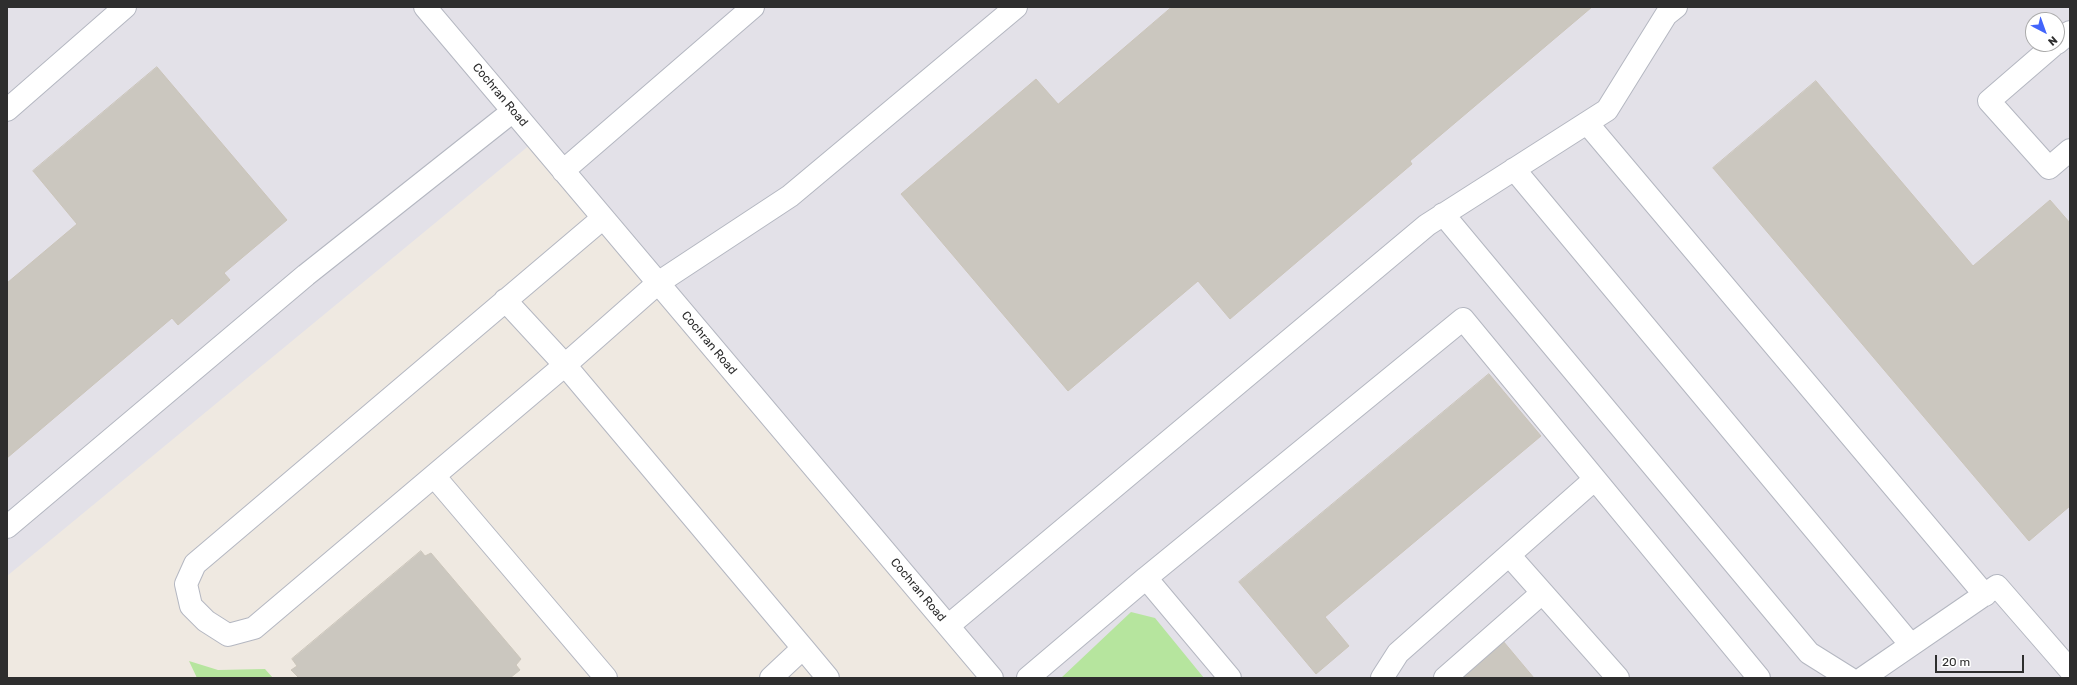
<!DOCTYPE html>
<style>
body{margin:0}
#map{position:relative;width:2077px;height:685px;overflow:hidden;background:#efe9e1;font-family:Rubik,sans-serif}
canvas{display:block}
.frame{position:absolute;inset:0;border:8px solid #2e2e2e;pointer-events:none}
.north{position:absolute;left:2025px;top:12px;width:40px;height:40px;box-sizing:border-box;background:#fff;border:1px solid #ababab;border-radius:50%;rotate:139deg;font-size:11px;font-weight:700;line-height:16px;text-align:center;color:#2e2e2e}
.north::after{content:'';display:block;margin:auto;width:14px;height:18px;background:#4264fb;clip-path:polygon(50% 0,100% 100%,50% 72%,0 100%)}
.scale{position:absolute;left:1935px;top:655px;width:89px;height:18px;box-sizing:border-box;border:2px solid #2e2e2e;border-top:0;padding-left:5px;font-size:12px;line-height:14px;white-space:nowrap;color:#2e2e2e;-webkit-text-stroke:3px #fff;paint-order:stroke}
</style>
<div id="map">
<canvas width="2077" height="685"></canvas>
<div class="frame"></div>
<div class="north">N</div>
<div class="scale">20 m</div>
</div>
<script>
const ctx = document.querySelector('canvas').getContext('2d');
ctx.lineJoin = 'round';
function paint(path, color) { ctx.fillStyle = color; ctx.fill(path, 'evenodd'); }
function strokePath(path, color, width, dash) { ctx.strokeStyle = color; ctx.lineWidth = width; ctx.lineCap = dash ? 'butt' : 'round'; ctx.setLineDash(dash || []); ctx.stroke(path); }
function label(font, color, halo, rows, align = 'center') {
  ctx.font = font + ' Rubik,sans-serif'; ctx.lineWidth = 4; ctx.setLineDash([]); ctx.textBaseline = 'middle'; ctx.strokeStyle = halo; ctx.fillStyle = color; for (const [text, x, y, turn = 0] of rows) {
    ctx.save(); ctx.translate(x, y); ctx.rotate((+turn || 0) * Math.PI / 180); ctx.textAlign = isNaN(turn) ? turn : align; if (halo) ctx.strokeText(text, 0, 0); ctx.fillText(text, 0, 0); ctx.restore();
  }
}
paint(new Path2D(`
 M7 7H2070V678H992L537 139 7 576ZM2033 20H2057V44H2033Z`), '#e3e1e8');
paint(new Path2D(`
 M1131 612 1155 618 1204 678H1061Z
 M189 661 218 670 265 669 273 678H197Z`), '#b6e59e');
const building = new Path2D(`
 M1172 7H1592L1410 161 1412 164 1230 319 1198 281 1068 391 901 194 1036 79 1058 104Z
 M157 67 287 220 224 273 230 280 178 325 172 318 7 458V283L77 224 33 171Z
 M1816 81 1973 266 2050 200 2070 223V506L2029 541 1713 168Z
 M1489 374 1541 436 1325 617 1349 646 1316 674 1239 582Z
 M421 551 425 556 431 553 521 659 516 665 520 670 510 678H299L291 670 297 666 292 659Z
 M1503 641 1534 678H1459Z`);
paint(building, '#cbc7bf');
strokePath(building, '#cbc5ba', 1);
const minor = new Path2D(`
 M425 7 992 678
 M2057 43 2070 32
 M2055 44 1989 101 2049 168 2070 150
 M7 110 125 7
 M1587 123 1985 595
 M1514 169 1911 645
 M563 171 753 7
 M1443 214 1809 653 1849 678
 M603 218 195 564 186 584 191 606 206 621 228 635 254 628 565 365 658 283 790 196 1016 7
 M505 300 565 365 803 648
 M434 476 606 678
 M7 527 306 275 513 111
 M1509 555 1595 479
 M1146 578 1463 319 1759 678
 M948 626 1427 225 1607 110 1666 15 1676 7
 M771 678 803 648 828 678
 M1028 678 1146 578 1230 678
 M1382 678 1398 653 1509 555 1618 678
 M1445 678 1542 593
 M1863 678 1997 586 2070 670`);
strokePath(minor, '#b4b7c1', 24);
strokePath(minor, '#fff', 22);
label('12px', '#2e2e2e', '#fff', [
 ["Cochran Road",500,95,50],
 ["Cochran Road",709,343,50],
 ["Cochran Road",918,590,50]
]);
</script>
